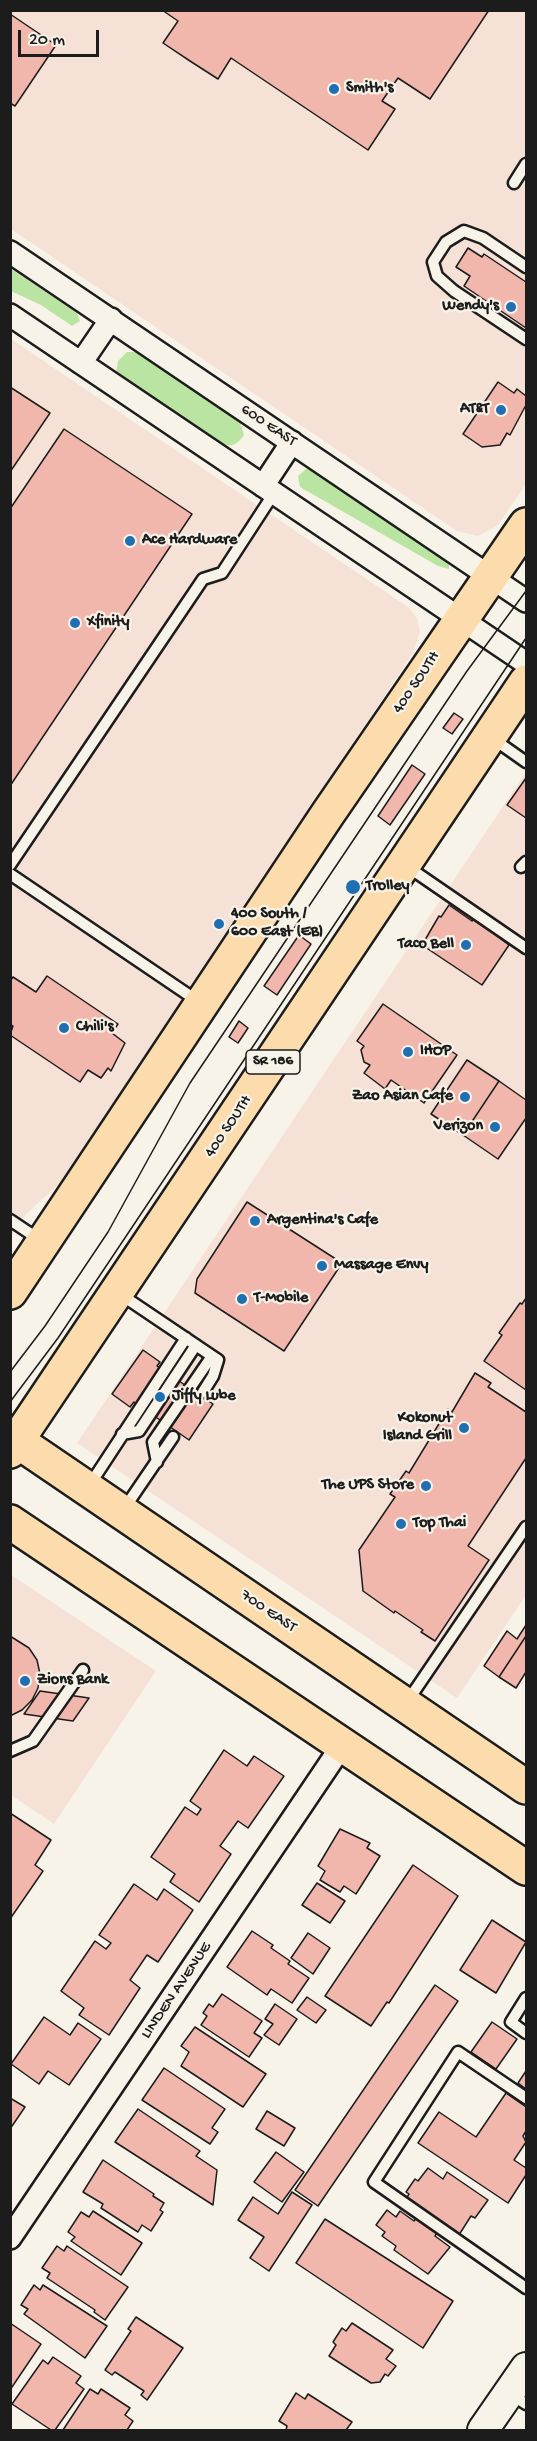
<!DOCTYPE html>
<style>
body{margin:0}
#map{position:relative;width:537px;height:2441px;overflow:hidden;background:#f7f3e8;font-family:"Gochi Hand",sans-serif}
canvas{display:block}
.frame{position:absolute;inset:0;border:12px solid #1c1c1c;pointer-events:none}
.scale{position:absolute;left:18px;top:30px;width:81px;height:27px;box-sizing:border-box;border:3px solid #1c1c1c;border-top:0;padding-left:8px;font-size:18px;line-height:21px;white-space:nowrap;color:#1c1c1c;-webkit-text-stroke:4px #f7f3e8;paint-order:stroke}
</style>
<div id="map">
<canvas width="537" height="2441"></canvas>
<div class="frame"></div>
<div class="scale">20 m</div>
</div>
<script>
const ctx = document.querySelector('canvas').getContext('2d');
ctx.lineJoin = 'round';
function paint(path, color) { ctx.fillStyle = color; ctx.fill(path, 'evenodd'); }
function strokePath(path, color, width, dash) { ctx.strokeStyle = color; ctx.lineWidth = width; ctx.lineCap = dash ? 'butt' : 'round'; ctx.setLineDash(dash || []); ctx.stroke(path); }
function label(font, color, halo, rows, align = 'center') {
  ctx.font = font + ' "Gochi Hand",sans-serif'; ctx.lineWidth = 4.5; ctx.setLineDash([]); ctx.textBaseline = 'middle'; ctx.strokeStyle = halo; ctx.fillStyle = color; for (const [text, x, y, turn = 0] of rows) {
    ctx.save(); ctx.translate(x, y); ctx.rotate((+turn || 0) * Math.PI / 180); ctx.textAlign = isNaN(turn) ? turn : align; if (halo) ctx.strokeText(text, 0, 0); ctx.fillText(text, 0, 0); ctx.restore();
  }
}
paint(new Path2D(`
 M10 11H526V484L498 525 478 536 457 531 11 229Z
 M11 339 408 607 417 618 420 631 413 653 61 1182 25 1215 11 1236Z
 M526 772V1595L457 1698 77 1443Z
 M10 1574 156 1671 54 1824 11 1795Z`), '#f5e1d6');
paint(new Path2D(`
 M11 269 77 313 80 321 72 326 41 305 11 291Z
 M127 352H139L240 422 244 435C237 445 232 447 220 444L123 380 116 373 118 361Z
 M306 469 312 470 449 562V569L438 566 300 487 298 476Z`), '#bae4a1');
const building = new Path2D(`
 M162 10H489L430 99 398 78 382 101 395 109 368 150 231 58 218 79 190 61 163 43 178 21Z
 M10 14 56 45 15 106 10 103Z
 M468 248 482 257 484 254 526 282V328L464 286 470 276 456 267Z
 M498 382 514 393 517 389 526 396V405L510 435 507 433 500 445 482 447 463 434Z
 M10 387 50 413 10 472Z
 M64 429 192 514 10 786V509Z
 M454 713 463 719 452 734 443 728Z
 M412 765 425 774 390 825 378 816Z
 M526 778V818L507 805Z
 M449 905 472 921 474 918 509 945 482 985 422 945 439 916 441 917Z
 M299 935 311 944 277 995 264 986Z
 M47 976 118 1024 112 1033 125 1043 111 1071 108 1068 101 1078 88 1070 80 1082 10 1035 13 1026 10 1024V981L13 977 36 992Z
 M383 1004 457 1055 424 1103 391 1080 385 1089 364 1073 370 1065 364 1062 361 1050 364 1046 357 1041Z
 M239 1021 248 1028 238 1043 229 1037Z
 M467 1060 499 1081 463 1135 431 1114Z
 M499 1081 526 1100V1118L498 1159 463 1135Z
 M247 1202 342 1263 284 1351 195 1293 197 1279Z
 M526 1298V1390L484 1361 502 1335 499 1333 520 1303 522 1304Z
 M143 1350 160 1362 157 1366 213 1404 189 1440 134 1402 130 1407 112 1394Z
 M475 1373 491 1383 488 1387 526 1412V1458L468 1546 489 1560 435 1641 421 1632 423 1630 395 1611 394 1613 363 1591 359 1550 395 1497 390 1494 406 1471 409 1473 448 1409 452 1412Z
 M526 1625V1636L499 1677 484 1666 507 1631 517 1639Z
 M10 1636 29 1648 37 1660 40 1674 38 1688 32 1700 22 1710 10 1716Z
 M526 1636V1672L516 1688 499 1677Z
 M40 1691 89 1698 73 1721 24 1714Z
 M224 1750 247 1766 254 1756 284 1776 248 1828 238 1821 220 1846 231 1854 199 1902 170 1882 175 1874 151 1857 185 1807 197 1815 201 1809 190 1801Z
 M10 1813 51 1840 35 1865 43 1871 10 1919Z
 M340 1829 370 1843 367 1848 380 1856 356 1894 344 1886 340 1892 320 1880 325 1871 318 1866Z
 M413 1865 458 1896 389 2003 387 2002 371 2026 325 1996Z
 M317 1883 345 1901 330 1923 302 1905Z
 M134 1884 157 1900 164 1889 193 1910 158 1962 147 1955 130 1980 140 1988 109 2035 79 2015 84 2008 61 1991 95 1941 106 1949 111 1943 99 1935Z
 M492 1920 526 1942 496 1993 460 1970Z
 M252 1931 273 1945 271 1948 290 1961 288 1964 309 1978 292 2003 271 1989 267 1995 227 1967Z
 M308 1933 330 1948 313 1974 291 1958Z
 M435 1985 458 2001 318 2206 295 2190Z
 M222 1994 262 2021 254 2033 262 2038 249 2057 201 2025 207 2016 203 2013 209 2004 213 2007Z
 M307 1997 326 2010 316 2023 297 2010Z
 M275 2004 297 2019 279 2045 264 2035 273 2024 265 2019Z
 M44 2017 70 2035 78 2023 101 2039 69 2085 48 2071 39 2084 11 2064Z
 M492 2022 517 2039 496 2069 471 2052Z
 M195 2027 266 2074 243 2107 181 2066 189 2052 181 2046Z
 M164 2068 225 2109 212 2128 218 2132 210 2144 142 2100Z
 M526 2071V2089L518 2083Z
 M506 2093 526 2107V2131L523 2136 526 2142 514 2160 526 2168V2175L508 2203 418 2143 439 2112 476 2137Z
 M10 2098 25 2107 10 2129Z
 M138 2109 200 2151 196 2156 217 2170 213 2205 115 2142Z
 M267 2111 295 2128 284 2146 256 2129Z
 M276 2152 304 2172 282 2202 254 2182Z
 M103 2160 154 2194 153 2196 164 2203 160 2210 163 2212 151 2231 142 2225 138 2232 101 2208 103 2204 83 2192Z
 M428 2168 443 2179 447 2172 488 2200 475 2218 471 2216 457 2238 404 2202 409 2194 406 2192 415 2179 418 2181Z
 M292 2192 312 2205 269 2271 250 2258 264 2237 238 2220 253 2197 278 2214Z
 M387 2210 396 2217 400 2211 414 2221 417 2217 438 2231 435 2236 450 2247 428 2274 394 2250 396 2246 382 2236 385 2232 376 2225Z
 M93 2211 142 2243 121 2275 71 2241 75 2237 68 2232 81 2212 89 2217Z
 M325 2219 453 2301 423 2348 296 2263Z
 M57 2246 64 2251 67 2246 128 2287 105 2320 94 2312 95 2310 47 2278 50 2273 42 2268Z
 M34 2285 40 2290 43 2285 107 2326 85 2358 24 2314 28 2309 21 2305Z
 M136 2317 183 2348 147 2400 141 2395 144 2391 115 2372 112 2375 105 2370 131 2331 128 2329Z
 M10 2323 41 2344 10 2390Z
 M352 2323 393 2350 386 2359 396 2366 388 2376 385 2374 380 2382 371 2383 329 2356 336 2345 333 2342 342 2328 346 2331Z
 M53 2357 81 2376 76 2383 84 2389 55 2430H51L12 2404 43 2360 48 2364Z
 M90 2389 98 2394 101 2389 130 2408 125 2415 133 2421 127 2430H63Z
 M296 2393 305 2399 308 2394 352 2422 346 2430H286L287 2426 279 2421Z`);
paint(building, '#f1b6ac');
strokePath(building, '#1c1c1c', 1.5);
const lane = new Path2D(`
 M514 183 526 164
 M526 267 483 238 464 231 446 242 433 262 437 276 454 291 526 339
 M492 738 526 762
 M10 865 203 579 222 573 274 493
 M408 867 526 948
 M521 867 526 862
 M10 874 199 1002
 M10 1220 40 1240
 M120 1294 218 1360 213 1376 203 1392
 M122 1434 139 1431 196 1345
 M157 1462 153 1442 212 1356
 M89 1486 186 1338
 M124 1509 173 1437
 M407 1702 526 1527
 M10 1751 33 1741 83 1670
 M526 1998 511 2022 526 2033
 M526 2098 458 2052 374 2182 526 2288
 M509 2393 526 2404`);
const street = new Path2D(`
 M10 252 526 601
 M10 315 526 663
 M81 363 111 319
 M263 486 292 442
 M10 2238 343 1744`);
const secondary = new Path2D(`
 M483 2430 526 2368`);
const primary = new Path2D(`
 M10 1292 327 815 526 525
 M10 1436 526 1787
 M10 1451 526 682
 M10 1522 526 1868`);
strokePath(lane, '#1c1c1c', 15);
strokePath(street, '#1c1c1c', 26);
strokePath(secondary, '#1c1c1c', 34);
strokePath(primary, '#1c1c1c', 38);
strokePath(lane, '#f7f3e8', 10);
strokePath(street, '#f7f3e8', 21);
strokePath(secondary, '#f7f3e8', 30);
strokePath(primary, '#fcdcac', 33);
strokePath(new Path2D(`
 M10 1372 45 1326 108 1232 190 1083 467 671 526 591
 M10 1402 58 1338 526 638`), '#1c1c1c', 1.5);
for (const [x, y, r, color] of [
 [334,89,6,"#1f6fb2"],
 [511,307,6,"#1f6fb2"],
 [501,410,6,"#1f6fb2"],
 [130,541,6,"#1f6fb2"],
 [75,623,6,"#1f6fb2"],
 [353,887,8,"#1f6fb2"],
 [219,924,6,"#1f6fb2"],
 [466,945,6,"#1f6fb2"],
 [64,1028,6,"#1f6fb2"],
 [408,1052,6,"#1f6fb2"],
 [465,1097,6,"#1f6fb2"],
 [495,1127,6,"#1f6fb2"],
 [255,1221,6,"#1f6fb2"],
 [322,1266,6,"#1f6fb2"],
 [242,1299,6,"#1f6fb2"],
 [160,1397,6,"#1f6fb2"],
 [464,1428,6,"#1f6fb2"],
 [426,1486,6,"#1f6fb2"],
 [401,1524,6,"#1f6fb2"],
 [25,1681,6,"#1f6fb2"]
]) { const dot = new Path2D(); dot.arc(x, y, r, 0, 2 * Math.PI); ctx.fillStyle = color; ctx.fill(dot); strokePath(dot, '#f7f3e8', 2); }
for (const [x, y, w] of [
 [273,1062,54]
]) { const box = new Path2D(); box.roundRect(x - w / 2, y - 12, w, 24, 4.5); ctx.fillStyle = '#f7f3e8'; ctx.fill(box); strokePath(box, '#1c1c1c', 1.5); }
label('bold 15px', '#1c1c1c', null, [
 ["SR 186",273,1062]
]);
label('bold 16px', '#1c1c1c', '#f7f3e8', [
 ["Smith's",346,89],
 ["Wendy's",499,307,"right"],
 ["AT&T",489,410,"right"],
 ["Ace Hardware",142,541],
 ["Xfinity",87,623],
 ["Trolley",366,887],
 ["400 South /",231,915],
 ["600 East (EB)",231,933],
 ["Taco Bell",454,945,"right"],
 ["Chili's",76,1028],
 ["IHOP",420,1052],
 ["Zao Asian Cafe",453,1097,"right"],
 ["Verizon",483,1127,"right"],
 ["Argentina's Cafe",267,1221],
 ["Massage Envy",334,1266],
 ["T-Mobile",254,1299],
 ["Jiffy Lube",172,1397],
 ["Kokonut",452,1419,"right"],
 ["Island Grill",452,1437,"right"],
 ["The UPS Store",414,1486,"right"],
 ["Top Thai",413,1524],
 ["Zions Bank",37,1681]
], 'left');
label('16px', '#1c1c1c', '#f7f3e8', [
 ["600 EAST",268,426,34],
 ["400 SOUTH",417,683,-56],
 ["400 SOUTH",229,1127,-56],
 ["700 EAST",268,1612,34],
 ["LINDEN AVENUE",177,1991,-56]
]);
</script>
